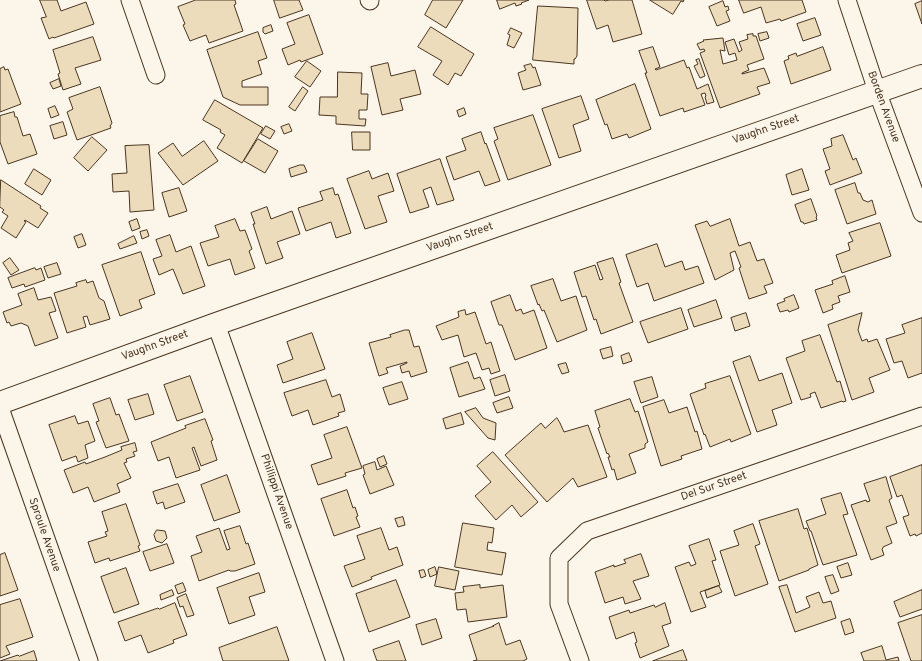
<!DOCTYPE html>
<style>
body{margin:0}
canvas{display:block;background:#fbf6e9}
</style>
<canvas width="922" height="661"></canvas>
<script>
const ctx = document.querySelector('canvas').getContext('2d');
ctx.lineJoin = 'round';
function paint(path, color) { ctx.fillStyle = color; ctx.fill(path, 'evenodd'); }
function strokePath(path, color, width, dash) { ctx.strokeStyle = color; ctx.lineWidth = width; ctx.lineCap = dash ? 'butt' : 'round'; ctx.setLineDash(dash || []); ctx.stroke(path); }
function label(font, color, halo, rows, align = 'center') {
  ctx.font = font + ' Overpass,sans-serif'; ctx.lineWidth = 3; ctx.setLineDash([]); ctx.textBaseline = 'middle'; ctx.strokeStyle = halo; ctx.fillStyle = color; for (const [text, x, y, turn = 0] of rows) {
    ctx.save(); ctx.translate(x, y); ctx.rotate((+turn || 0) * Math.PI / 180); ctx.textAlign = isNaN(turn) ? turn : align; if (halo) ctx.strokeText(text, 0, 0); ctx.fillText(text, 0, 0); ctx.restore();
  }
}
const building = new Path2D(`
 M40 0H57L61 11 86 2 94 24 54 38 53 37 49 39 41 18 46 17Z
 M196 0H235L236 4 234 5 243 31 209 43 206 35 190 41 183 25 185 24 178 7Z
 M274 0H299L303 10 280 18Z
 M433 0H463L446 28 425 15Z
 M497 0H529L521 3 522 4 516 6 515 3 500 9Z
 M587 0H604L605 1 609 0H632L642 34 613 42 608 25 597 29Z
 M650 0H684L683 2 681 1 673 14Z
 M739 0H802L806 12 781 21 780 19 766 23 761 7 744 13Z
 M723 1 725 7 728 6 729 10 726 11 730 21 717 26 709 7Z
 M922 1V24L915 4Z
 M538 6 578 8 577 56 575 59H574V64L533 60Z
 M309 15 323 54 301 62 300 60 288 65 282 49 295 44 287 23Z
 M815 18 821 35 803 41 797 24Z
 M271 25 273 31 265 34 263 32V28Z
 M431 27 474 54 461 76 455 73 448 85 433 75 442 61 418 47Z
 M511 28 522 33 514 48 507 45 510 35 508 34Z
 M258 32 267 58 258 61 262 74 242 81V87H268V105H240L223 97 207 50Z
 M767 32 769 38 760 41 758 34Z
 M753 34V36H756L764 59 747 65 749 70 742 73V74L764 68 770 83 757 87 760 94 720 108 700 53 705 51 704 49 700 50 697 44 704 41 703 40 723 38 725 51 720 50 723 64 737 60 735 53 729 55 725 42 734 39 739 52 742 50 739 42 748 39 747 35Z
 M93 37 101 60 75 68 81 84 63 90 58 74 60 73 53 50Z
 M653 47 660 67 655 69 656 70 684 60 687 68 689 67 697 89 708 84 714 102 707 104 705 97 706 96 705 93 701 94 705 105 684 112 683 108 660 116 645 73H647L639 51Z
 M823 47 831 70 791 84 784 61 789 59 788 56 796 53 797 56Z
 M699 59 705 76 700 78 694 66 698 64 696 60Z
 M307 61 321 71 310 87 295 77Z
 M388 63 391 76 415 70 421 94 400 99 403 110 382 115 371 67Z
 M531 64 533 68 535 67 541 85 523 90 518 73 526 70 524 66Z
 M4 67 5 70 8 69 21 104 0 112V69Z
 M338 72 362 73 361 94H368L367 110H359V119H366L365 126 336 124V116L319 115 320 97H337Z
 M59 79 61 86 53 89 50 83Z
 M635 84 651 129 629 138 627 134 612 139 607 124 605 125 596 100Z
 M100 87 112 123 110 126 111 128 77 140 67 112 73 109 69 98Z
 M303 87 308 91 295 111 289 107Z
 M581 96 589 119 573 125 581 151 559 158 542 109Z
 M215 100 263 128 242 163 217 148 225 135 220 132 221 130 203 120Z
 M55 106 59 115 51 118 48 109Z
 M464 108 466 114 459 117 457 111Z
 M14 112 15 117H17L23 136 30 134 37 154 8 164 0 142V116Z
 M533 115 551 165 508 180 494 141 498 139 494 128Z
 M63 122 67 135 54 139 50 126Z
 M289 124 292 131 284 134 281 127Z
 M266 126 275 131 270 139 261 134Z
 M352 132H370V150H353Z
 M481 132 485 144 486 143 500 181 485 186 479 171 454 180 446 157 466 150 462 139Z
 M843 135 853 160 856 158 862 173 830 185 825 171 830 169 823 149 832 146 831 139Z
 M92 137 107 150 88 171 74 158Z
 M258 139 278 151 265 173 244 161Z
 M204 141 218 161 183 185 158 153 173 143 182 156Z
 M149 145 154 210 130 212 129 191 113 192 112 174 127 173 125 146Z
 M440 159 454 200 437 205 431 187 423 190 429 207 410 213 397 174Z
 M300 165H304L307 172 291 177 289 169Z
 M34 169 51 180 42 195 25 184Z
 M802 169 809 190 792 195 786 175Z
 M369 171 372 179 388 173 394 191 378 196 387 222 365 229 347 179Z
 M1 180 41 206 40 208 48 213 38 228 25 220 24 221 26 222 16 238 1 228 8 216 2 212 4 210 0 207Z
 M855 183 858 193H860L863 200 868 202 872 200 876 214 847 224 835 190Z
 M179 188 187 211 169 217 162 193Z
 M333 188 335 195 338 194 351 233 336 238 331 222 306 231 298 208 323 200 320 192Z
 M811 199 817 216 816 217 817 220 804 224 803 222H801L795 205Z
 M267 207 271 219 292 211 300 234 277 242 283 258 266 264 253 224H255L251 213Z
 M137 219 140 228 132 231 129 222Z
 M235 219 240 231 245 230 252 249 249 251 255 268 235 275 230 259 208 266 200 243 219 237 215 226Z
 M730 219 739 246 750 242 757 261 764 259 773 283 764 286 767 293 749 299 739 268 741 267 735 251 730 253 734 270 715 280 695 225 707 221 710 226Z
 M880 223 891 256 842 273 836 255 850 250 848 243 853 241 849 233Z
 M147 230 149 236 142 239 140 232Z
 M82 234 86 245 78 248 74 237Z
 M170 235 176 252 191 246 205 286 183 294 173 269 159 275 153 259 162 256 156 240Z
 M134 236 137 243 120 249 118 244Z
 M657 244 665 267 682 261 685 270 698 266 704 283 654 301 648 283 637 287 626 255Z
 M141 252 155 294 139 300 142 308 120 316 102 265Z
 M10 258 19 270 11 275 3 263Z
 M613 258 621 282 619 283 633 322 601 334 596 319 594 320 586 296 582 297 574 272 595 265 600 280 603 279 597 263Z
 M57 263 61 274 48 278 44 267Z
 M35 268 36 270 41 268 45 280 25 287 24 284 12 288 8 278Z
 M845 276 850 292 838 296 840 302 832 305 833 309 823 313 815 290 833 284 832 281Z
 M553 279 561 301 576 296 587 330 557 342 544 310 542 311 539 304 538 305 531 286Z
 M86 280 87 283 93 281 99 298 104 301 110 319 90 325 87 316 83 317 86 327 67 333 54 293 77 286 76 283Z
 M34 288 38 300 51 297 56 311 49 313 58 338 35 346 28 326 21 323 11 326 9 322 7 323 3 312 22 305 18 294Z
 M510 295 516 311 521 309 523 314 534 310 547 348 515 360 502 325H499L491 302Z
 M794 295 799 308 789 312 788 310 780 312 777 304 785 301 784 299Z
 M716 300 722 318 694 327 688 310Z
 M681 308 688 329 648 343 640 322Z
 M465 310 466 315 475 312 486 344 491 342 500 371 491 374 489 368 482 370 476 353 464 357 458 335 442 340 436 326 459 317 458 312Z
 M746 313 750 326 735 331 731 318Z
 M862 313 858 330 862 341 867 339 868 342 877 339 890 370 869 378 874 392 852 400 828 325Z
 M922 318V373L908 378 902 361 894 363 886 339 905 333 902 325Z
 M405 330H409L414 347 419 346 427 372 411 377 409 371 402 373 400 366 407 363V362L386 368 388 373 379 376 369 343 391 337 390 335Z
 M312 333 325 369 283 383 277 365 293 359 287 342Z
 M820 335 837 382 840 381 846 401 843 402 842 401 821 408 815 392 810 394 811 397 801 400 786 358 805 351 802 341Z
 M611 347 613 356 603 359 600 350Z
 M629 353 632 361 623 364 621 356Z
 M750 356 759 381 782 373 792 403 772 410 777 425 757 432 733 362Z
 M468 362 474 379 480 377 485 389 459 397 450 368Z
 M566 363 569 372 562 374 558 365Z
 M505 375 510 391 495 396 490 380Z
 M190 376 203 412 177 421 164 385Z
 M730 376 751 434 731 442 730 439 710 447 705 434 704 435 690 394 706 388 705 384Z
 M652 377 658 397 641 403 634 382Z
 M326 380 332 397 340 394 345 411 338 413 339 416 313 425 308 410 292 416 284 393Z
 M402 382 408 399 389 405 383 388Z
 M148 394 154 414 135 420 128 400Z
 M509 397 513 408 497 413 493 403Z
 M110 398 116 415 119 414 129 441 106 448 96 422 99 421 93 404Z
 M630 399 635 412 638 411 648 442 645 444V448L629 454 636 473 617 480 614 469 612 470 608 457H610L608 453 607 454 598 428 600 427 595 411Z
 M664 400 669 413 687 407 695 432 697 431 702 449 681 456 682 459 661 466 643 407Z
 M476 408 483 418 496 423 495 440 488 438 465 412Z
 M461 413 464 424 446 429 443 419Z
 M75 416 78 424 88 421 95 441 85 445 88 458 78 462 76 456 62 461 49 425Z
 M557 418 560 423 564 432 588 425 607 477 578 487 573 478 547 502 505 455 541 423 545 428Z
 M205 419 213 440 211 441 217 460 201 466 194 447 192 448 200 470 176 478 169 457 158 461 151 442 186 428 185 426Z
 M347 427 362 468 345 473 346 476 318 485 311 465 332 458 324 435Z
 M135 443 137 451 133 452 135 456 126 459 127 462 124 463 131 478 117 484 120 492 94 502 88 487 73 493 64 470 85 462 86 464 105 457 122 450 121 447Z
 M493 452 538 502 521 517 512 505 496 520 475 496 491 482 477 466Z
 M384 456 387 464 380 467 377 459Z
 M375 462 377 470 386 466 394 485 370 494 363 475 365 474 363 466Z
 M922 465V533L916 536 915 534 910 536 903 517 909 515 902 495 897 497 890 477Z
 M227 475 240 512 214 521 201 485Z
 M886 477 892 498 889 500 897 523 886 527 892 543 883 547V548L882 549 884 555 871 560 851 505 866 500 867 502 870 501 864 484Z
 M178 484 185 502 165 509 163 502 157 504 153 492Z
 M347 490 353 508 355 507 358 516 356 517 360 527 334 536 321 499Z
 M841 493 848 514 843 515 857 555 823 565 811 531H810L806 521 826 514 821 499Z
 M126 504 140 545 138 546 140 551 110 561 109 558 95 563 88 542 107 536 105 532 108 531 102 512Z
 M798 509 804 529 807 528 818 565 809 569V570L779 581 759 521Z
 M403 517 405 525 398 527 395 519Z
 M463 523 494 528 492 543 488 542 487 550 506 553 502 575 455 567Z
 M753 524 760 544 755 546 768 584 735 596 720 551 739 545 734 531Z
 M240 526 246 544 248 543 255 564 235 571H230L229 570 199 581 191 556 202 552 196 536 219 528 227 550 230 549 224 531Z
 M381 528 389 550 397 547 403 565 371 577 372 579 352 587 344 566 365 559 357 536Z
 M157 530 165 531 167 538 162 543 156 541 154 535Z
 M709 539 716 560 712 561 720 585 700 592 706 607 691 612 675 567 689 562 691 566 696 564 689 546Z
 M167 544 174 563 150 571 143 552Z
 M5 553 18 590 0 596V555Z
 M641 554 649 576 633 581 641 599 625 604 623 597 605 603 595 572 614 565V567L626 563 624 560Z
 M848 563 852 575 841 578 837 567Z
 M435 567 437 574 430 577 428 570Z
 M439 567 459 571 455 590 435 586Z
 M126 568 139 604 114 613 101 577Z
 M424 570 426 576 421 578 419 571Z
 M259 573 265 592 249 597 255 615 229 624 217 588Z
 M833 575 839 591 831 594 825 577Z
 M396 580 410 617 369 632 356 594Z
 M183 583 186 591 178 594 175 586Z
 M480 585V588L503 585 507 617 468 622 466 609 457 610 455 593 464 592 463 587Z
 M787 585 796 613 810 607 806 597 819 592 823 603 831 601 836 618 795 632 779 587Z
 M719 586 722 592 707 598 705 591Z
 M172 590 174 595 161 600 160 595Z
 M922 590V609L900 617 894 602Z
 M186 594 194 615 187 617 183 606 180 607 177 598Z
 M20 599 33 637 6 646 10 654 0 658V605Z
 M175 603 187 635 173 640 174 643 148 653 141 635 125 641 118 622 158 608 159 609Z
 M665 603 671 623 662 626 669 646 640 658 635 643 637 642 634 632 616 639 609 617 629 610 630 613 654 605 655 607Z
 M922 615V661H911L898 623Z
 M436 619 442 638 422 645 416 625Z
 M850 619 854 632 845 635 841 622Z
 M499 623 506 645 520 640 527 659 523 661H473L477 660 469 635 494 626H493Z
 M277 627 289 661H223L219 648Z
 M399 641 406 661H377L373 650Z
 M882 646 886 660 898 657 899 661H864L861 653Z
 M683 650 687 661H653Z
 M34 651 37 661H0L18 655 19 656Z`);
paint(building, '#ecdcbc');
strokePath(building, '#4a3520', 1);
const street = new Path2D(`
 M130 0 156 75
 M369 0 370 1
 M847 0 877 91 922 213
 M216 324 335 661
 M0 408 89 661
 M580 661 559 604V558L587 531 922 416`);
const secondary = new Path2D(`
 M0 403 216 324 922 76`);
strokePath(street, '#4a3520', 19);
strokePath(secondary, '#4a3520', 24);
strokePath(street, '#fbf6e9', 17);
strokePath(secondary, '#fbf6e9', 22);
label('11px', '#4a3520', '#fbf6e9', [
 ["Borden Avenue",883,107,70],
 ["Vaughn Street",766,130,-19],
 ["Vaughn Street",460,238,-19],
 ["Vaughn Street",155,346,-20],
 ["Del Sur Street",714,487,-19],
 ["Phillippi Avenue",276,492,71],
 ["Sproule Avenue",44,535,71]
]);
</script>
